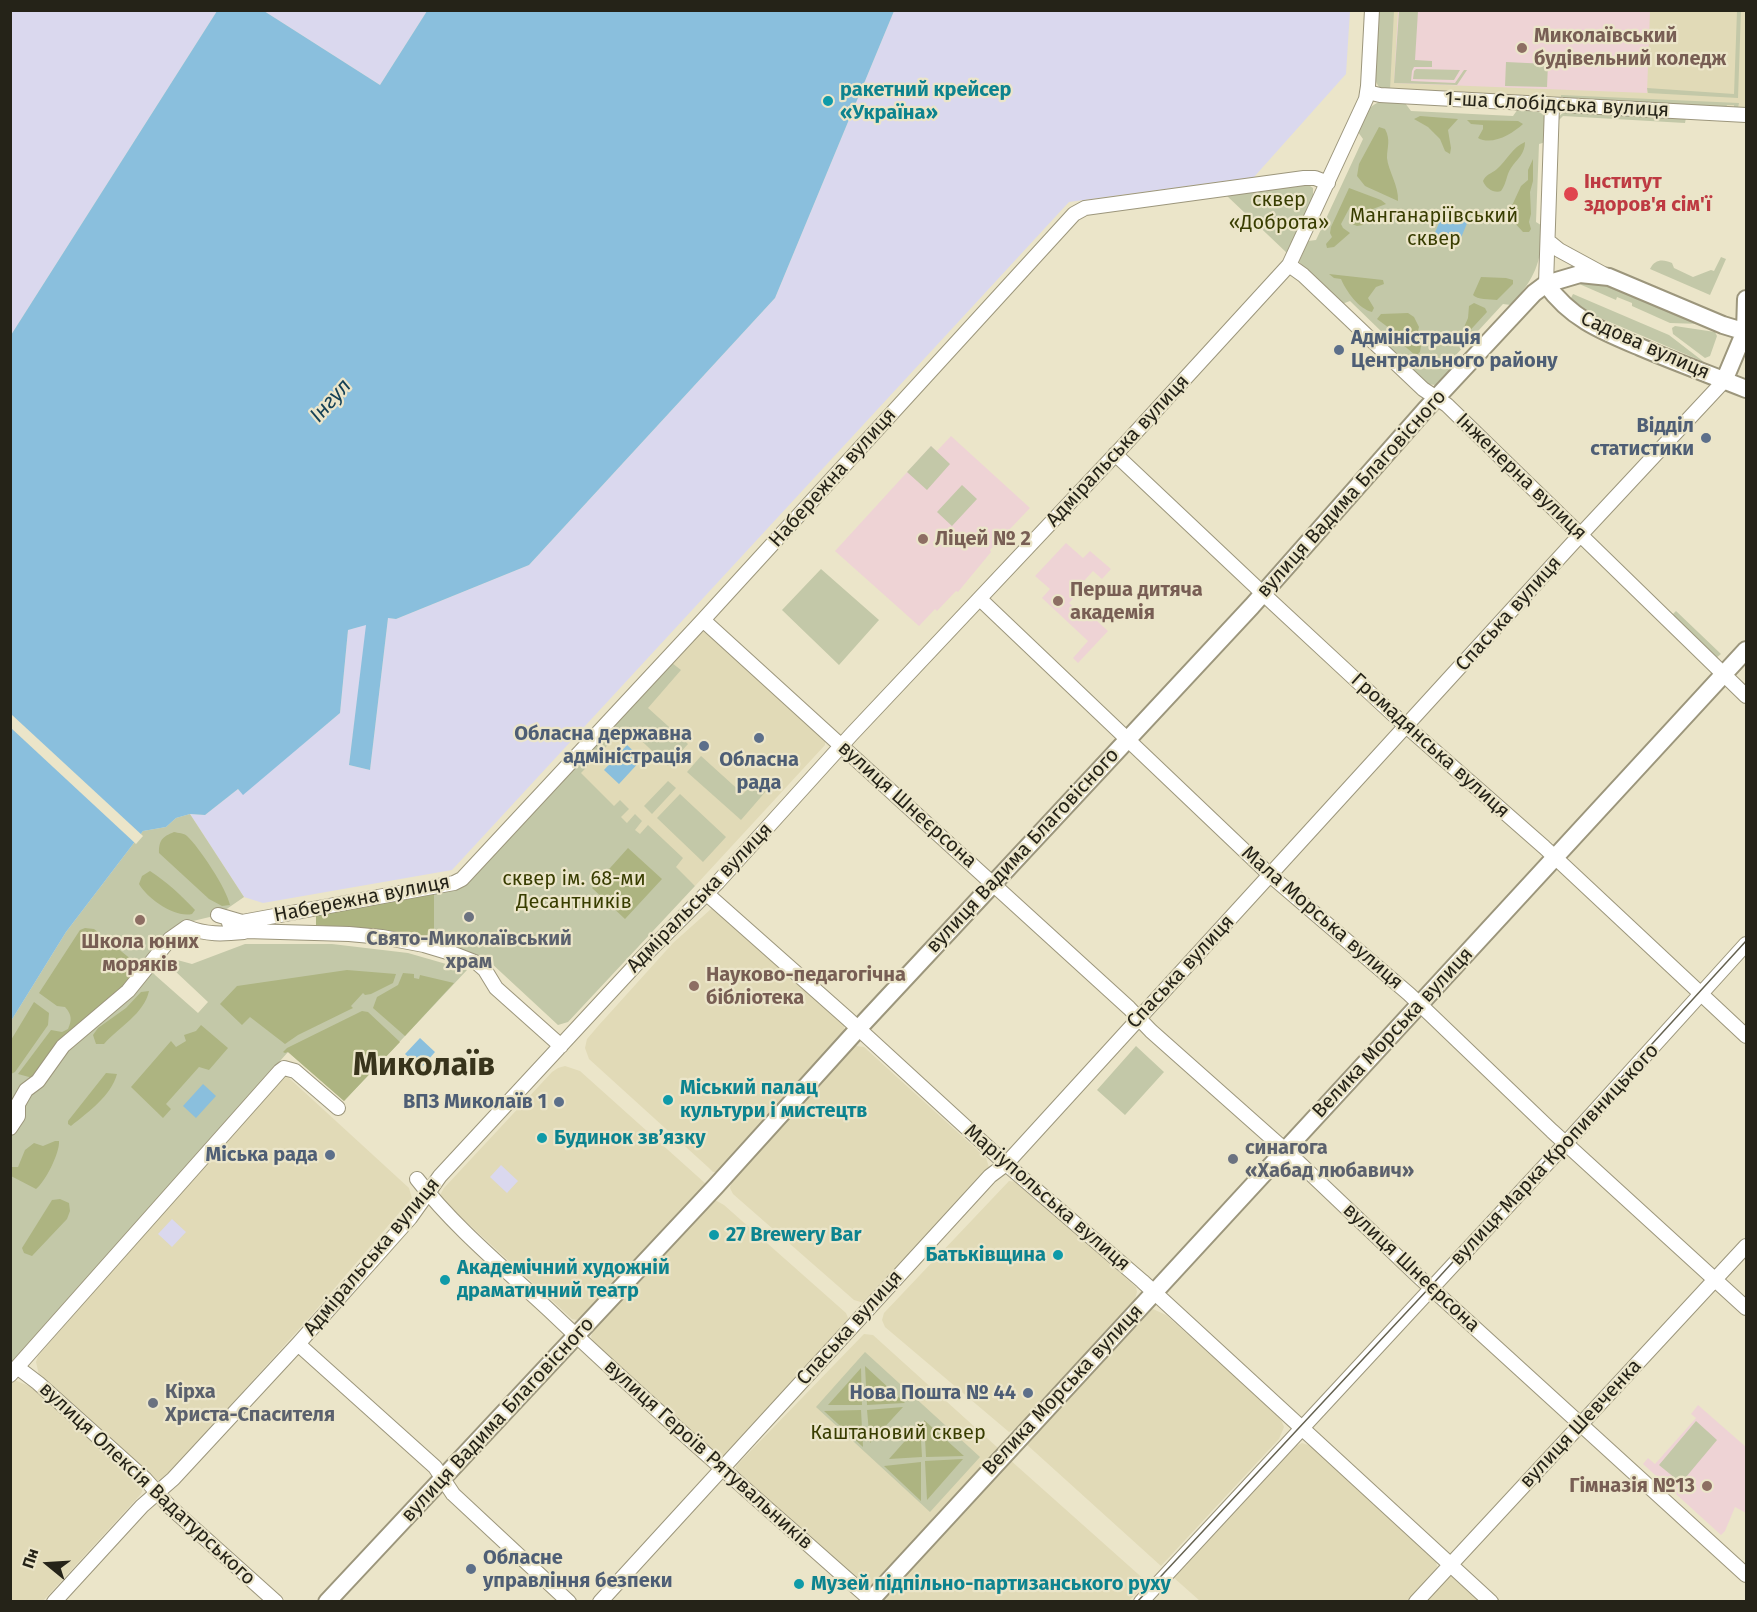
<!DOCTYPE html>
<meta charset="utf-8">
<style>
body{margin:0}
#map{position:relative;width:1757px;height:1612px;overflow:hidden;background:#ebe5c9;font-family:"Fira Sans",sans-serif}
canvas{display:block}
.frame{position:absolute;inset:0;border:12px solid #252318;pointer-events:none}
.north{position:absolute;left:18px;top:1534px;width:60px;height:60px;-webkit-text-stroke:4px #ebe5c9;paint-order:stroke;rotate:288deg;font-size:16px;font-weight:700;line-height:24px;text-align:center;color:#252318}
.north::after{content:'';display:block;margin:auto;width:21px;height:27px;background:#252318;clip-path:polygon(50% 0,100% 100%,50% 72%,0 100%)}
</style>
<div id="map">
<canvas width="1757" height="1612"></canvas>
<div class="frame"></div>
<div class="north">Пн</div>
</div>
<script>
const ctx = document.querySelector('canvas').getContext('2d');
ctx.lineJoin = 'round';
function paint(path, color) { ctx.fillStyle = color; ctx.fill(path, 'evenodd'); }
function strokePath(path, color, width, dash) { ctx.strokeStyle = color; ctx.lineWidth = width; ctx.lineCap = dash ? 'butt' : 'round'; ctx.setLineDash(dash || []); ctx.stroke(path); }
function label(font, color, halo, rows, align = 'center') {
  ctx.font = font + ' "Fira Sans",sans-serif'; ctx.lineWidth = 4.5; ctx.setLineDash([]); ctx.textBaseline = 'middle'; ctx.strokeStyle = halo; ctx.fillStyle = color; for (const [text, x, y, turn = 0] of rows) {
    ctx.save(); ctx.translate(x, y); ctx.rotate((+turn || 0) * Math.PI / 180); ctx.textAlign = isNaN(turn) ? turn : align; if (halo) ctx.strokeText(text, 0, 0); ctx.fillText(text, 0, 0); ctx.restore();
  }
}
paint(new Path2D(`
 M1378 11H1746V109L1384 90 1376 84Z
 M703 632 712 633 825 739V745L695 886 570 771 697 635Z
 M711 909H714L841 1021 844 1025V1031L719 1172H713L709 1168 589 1059 585 1048 587 1039 599 1025 673 943Z
 M856 1046 864 1047 986 1158 989 1167 987 1173 864 1303 854 1300 733 1194 730 1188 731 1183 736 1177 852 1049Z
 M565 1066 580 1071 706 1184 582 1319 577 1320 572 1319 439 1197 444 1188 552 1072 558 1068Z
 M286 1077 289 1078 409 1188 412 1198 309 1318 166 1477 158 1481 153 1479 39 1375 36 1362 38 1356 276 1084Z
 M1009 1181 1017 1182 1136 1287 1137 1292 1135 1299 1130 1305 1017 1428 1009 1432 885 1327 882 1320 884 1313Z
 M715 1200 724 1205 846 1313 848 1318 847 1323 726 1455 719 1457 594 1344 591 1337 593 1329 710 1203Z
 M1153 1309 1166 1315 1280 1417 1284 1427 1279 1439 1161 1566 1025 1443 1146 1312Z
 M864 1334 873 1335 998 1448 869 1588H867L736 1470V1466Z
 M12 1379 46 1393 141 1483 143 1488 141 1494 43 1601 11 1602Z
 M1302 1443 1314 1447 1436 1560 1437 1567 1432 1575 1407 1602 1200 1601 1173 1577 1292 1448Z
 M1009 1459 1147 1582 1129 1601 884 1602 882 1597Z
 M1449 1576 1456 1577 1484 1602H1420Z`), '#e1dab7');
paint(new Path2D(`
 M11 10 217 11 11 335 10 11Z
 M264 11H427L380 85Z
 M894 11H1350L1346 74 1254 177 1069 202 452 870 263 903 244 897 190 814 205 815 238 789 243 794 340 713 348 630 367 624 349 765 370 770 388 618 396 619 529 565 775 298Z
 M501 1165 518 1181 507 1193 490 1177Z
 M172 1219 186 1232 172 1247 158 1234Z`), '#dad8ee');
paint(new Path2D(`
 M1398 11H1650L1647 93 1394 83Z
 M951 436 1030 508 990 550 991 552 958 592 956 591 937 611 935 609 919 626 835 551 931 446 937 451Z
 M1066 543 1083 558 1090 551 1111 569 1102 579 1093 571 1083 582 1093 591 1086 598 1079 592 1069 603 1082 615 1086 611 1108 631 1078 663 1073 658 1088 641 1042 598 1050 589 1035 576Z
 M1698 1405 1746 1447V1513L1735 1507 1725 1531 1721 1535 1643 1464 1648 1458 1655 1464 1696 1418 1691 1414Z`), '#eed3d5');
paint(new Path2D(`
 M1378 11H1394L1390 90 1379 87 1375 80Z
 M1399 11H1418L1415 60 1432 61V67H1414L1412 71 1411 81 1455 83 1464 70H1467L1457 85 1394 83Z
 M1737 11H1741L1738 98 1648 93 1647 88 1734 94Z
 M1506 62 1548 64 1547 87 1505 86Z
 M1416 69 1460 70 1454 80 1413 79 1414 71Z
 M1561 95 1739 103 1738 108H1734V105H1727L1726 108 1561 98Z
 M1380 102 1405 103 1411 111 1513 116 1518 109C1549 112 1546 112 1546 142L1539 144 1536 222 1544 227C1540 264 1536 277 1511 305L1503 304 1454 357 1456 366 1435 385 1427 384 1384 343 1385 335 1350 301 1342 304 1299 262 1308 241 1316 240 1317 238 1363 139 1358 132C1363 120 1366 106 1380 102Z
 M1564 112 1686 118 1685 123 1563 116 1559 120V125H1557V118Z
 M1307 184 1313 188V197L1288 254 1226 195Z
 M1721 257 1726 259 1710 295 1650 269C1655 259 1663 259 1672 263L1674 268 1693 277 1711 270 1714 271Z
 M1581 281 1603 283 1701 324 1670 323 1632 306V303L1617 297 1616 300 1577 283Z
 M1573 294 1669 335 1704 362 1586 312 1570 300Z
 M1675 326 1715 332 1717 336 1710 356 1705 358 1673 334 1672 328Z
 M931 446 950 464 927 490 907 472Z
 M962 485 977 499 952 526 937 512Z
 M821 569 879 620 839 665 782 610Z
 M1676 611 1721 654 1716 658 1672 615Z
 M672 663 681 670 648 708 688 744 668 766 626 726 581 773 614 806 620 800 629 809 621 817 627 823 635 814 642 821 635 830 640 834 648 825 683 858 676 867 695 886 568 1022 558 1025 490 962 434 940V892L461 888Z
 M701 756 743 794 756 780 767 790 741 820 687 772Z
 M668 781 676 788 652 814 644 806Z
 M680 794 726 837 703 862 657 818Z
 M190 814 244 897 218 915 193 921 173 931 147 964 155 975 198 1013 208 1002 175 971 165 963 170 958 192 964 245 944H332L408 953 467 970 344 1101 288 1052 11 1365V1021L66 932 143 831 166 827 176 818Z
 M1136 1046 1164 1072 1125 1115 1097 1090Z
 M865 1352 980 1457 930 1512 816 1407Z
 M1696 1421 1717 1440 1681 1483 1659 1465Z`), '#c3c8a8');
paint(new Path2D(`
 M1420 116 1458 119 1448 130 1451 148 1450 154 1445 151 1440 139 1428 127 1414 119Z
 M1467 120 1518 121 1523 124C1512 134 1492 146 1478 138L1483 129V125L1471 124Z
 M1379 127 1385 129C1391 140 1387 147 1387 158 1388 170 1399 186 1398 201L1365 186 1357 176 1359 164Z
 M1525 142C1525 154 1517 159 1511 168 1506 175 1507 183 1501 191 1495 194 1485 188 1483 181 1486 174 1491 174 1497 169 1507 160 1513 147 1525 142Z
 M1533 159V181L1530 192 1531 214 1529 222 1531 229 1529 232H1523L1513 221 1509 212 1521 186 1528 180V170Z
 M1349 188 1381 200 1386 204 1373 209 1379 212 1378 218 1372 222 1365 221 1363 225 1357 226 1352 224 1354 212 1350 207 1341 224 1343 228 1350 233 1334 247 1327 248 1326 244 1332 237 1330 233 1331 227Z
 M1329 274 1383 280 1384 284 1376 287 1368 298 1374 308 1372 312C1359 309 1346 291 1341 279L1334 278Z
 M1481 277 1506 278 1513 280V284L1497 300C1490 299 1477 300 1473 295Z
 M1474 303 1485 308 1487 312 1463 338 1458 341 1468 318 1469 306Z
 M1408 313 1414 317 1419 327 1418 331 1405 338 1421 346 1420 352 1416 356 1400 342 1401 337 1377 319 1381 314Z
 M174 832C178 833 184 833 187 836 199 847 227 889 230 905L222 906 209 899 159 853C159 840 162 837 174 832Z
 M628 848 662 879 625 919 592 888Z
 M150 871C167 882 181 895 195 910L192 914C174 918 147 898 139 884L142 876Z
 M434 892V940L402 934 316 925V914Z
 M85 928 94 929 138 965V971L32 1081 29 1077 18 1074 51 1030 62 1032 68 1029C72 1020 72 1015 65 1007L57 1006 39 993 80 930Z
 M347 970 396 974 393 983 371 994 365 995 363 993 351 1006 353 1008 298 1035 285 1044 250 1017 242 1025 220 1004 237 986Z
 M403 973 414 974V978L419 979 420 975 454 983 405 1036 373 1008 377 997 398 985Z
 M149 991C144 1014 119 1027 104 1044H96L93 1035 98 1028 126 1008 141 992Z
 M34 1002 49 1013 48 1025 15 1072 11 1074V1040Z
 M362 1011 368 1012 400 1042 344 1101 288 1052 285 1053 283 1052 287 1048Z
 M201 1025 228 1048 209 1070 199 1067 166 1104 171 1109 163 1118 131 1087 171 1041 176 1047 186 1041 184 1035 196 1031Z
 M106 1073 117 1074C111 1096 88 1112 71 1126L68 1124V1121Z
 M55 1141H59C60 1153 45 1182 36 1189L11 1176V1167H18L25 1150 34 1143 43 1146Z
 M60 1199 69 1203 70 1211 67 1219 32 1256 24 1253 22 1248 52 1200Z
 M865 1366 905 1403 867 1405Z
 M861 1368 862 1405H828Z
 M903 1407 870 1443 867 1410Z
 M861 1410 863 1447 824 1411Z
 M924 1420 964 1456 926 1457Z
 M920 1424 922 1457 889 1459Z
 M963 1459 927 1500 925 1461Z
 M921 1462V1501L884 1466Z`), '#adb481');
paint(new Path2D(`
 M217 11H264L380 85 427 11H894L775 298 529 565 396 619 388 618 370 770 349 765 366 625 348 630 340 713 243 795 238 789 205 815 190 814 176 818 166 827 143 831 66 932 11 1021V335Z
 M1444 211 1468 221 1458 245 1434 235Z
 M627 745 642 759 619 784 604 770Z
 M420 1038 435 1052 421 1068 405 1054Z
 M203 1084 216 1096 196 1118 183 1106Z`), '#8abfdd');
paint(new Path2D(`
 M11 714 143 836 136 844 11 728Z`), '#ebe5c9');
const minor = new Path2D(`
 M1367 92 1380 95 1746 115
 M1548 241 1559 250 1605 275
 M1289 265 1303 275 1423 389 1447 405 1746 696
 M1546 284 1552 105
 M1115 454 1273 603 1397 718 1544 847 1746 1036
 M980 599 1271 876 1409 994 1552 1131 1746 1308
 M703 620 1129 1008 1151 1031 1294 1158 1419 1277 1746 1575
 M707 894 848 1019 1006 1164 1142 1281 1491 1602
 M218 915 242 922 454 883 462 879 703 620 1074 214 1085 208 1304 178H1315L1328 183
 M229 923 246 931 349 934 382 937 424 945 454 954 477 963 485 970 496 988 561 1046
 M10 1128 18 1116V1104L26 1090 38 1081 63 1046 128 991 170 939 187 927C206 935 223 934 244 932
 M417 1179C455 1228 504 1268 549 1310 654 1410 764 1505 873 1602
 M298 1344 435 1467 453 1494 569 1602
 M17 1367 38 1383 145 1479 170 1507 276 1602
 M10 1375 280 1071 284 1068 295 1071 338 1108
 M54 1602 142 1506 173 1479 298 1344 410 1218 440 1176 642 958 718 882 851 735 1126 443 1289 265 1366 99 1368 86 1372 10
 M600 1602 990 1176 1006 1164 1571 545 1724 381
 M1141 1602 1555 1155 1746 944
 M1416 1602 1746 1246`);
const major = new Path2D(`
 M1546 284C1571 319 1602 331 1640 347 1675 362 1711 375 1746 389
 M1724 381 1745 331 1746 299
 M327 1602 716 1186 858 1029 1252 606 1425 410 1534 293 1546 284 1580 274 1609 277 1723 325 1746 332
 M869 1602 1746 650`);
strokePath(minor, '#9c967c', 16);
strokePath(major, '#9c967c', 20);
strokePath(minor, '#fff', 14);
strokePath(major, '#fff', 16);
strokePath(new Path2D(`
 M1137 1602 1430 1287 1746 941`), '#656251', 1.5);
for (const [x, y, r, color] of [
 [1522,48,6,"#8d6e63"],
 [828,101,6,"#0f9aa8"],
 [1571,194,8,"#e0444e"],
 [1339,350,6,"#5c6f8a"],
 [1706,438,6,"#5c6f8a"],
 [923,539,6,"#8d6e63"],
 [1058,601,6,"#8d6e63"],
 [759,738,6,"#5c6f8a"],
 [704,746,6,"#5c6f8a"],
 [469,917,6,"#6b7280"],
 [140,920,6,"#8d6e63"],
 [694,986,6,"#8d6e63"],
 [668,1100,6,"#0f9aa8"],
 [559,1102,6,"#5c6f8a"],
 [542,1138,6,"#0f9aa8"],
 [330,1155,6,"#5c6f8a"],
 [1233,1159,6,"#6b7280"],
 [714,1235,6,"#0f9aa8"],
 [1058,1255,6,"#0f9aa8"],
 [445,1280,6,"#0f9aa8"],
 [1028,1393,6,"#5c6f8a"],
 [153,1403,6,"#6b7280"],
 [1707,1486,6,"#8d6e63"],
 [471,1569,6,"#5c6f8a"],
 [799,1584,6,"#0f9aa8"]
]) { const dot = new Path2D(); dot.arc(x, y, r, 0, 2 * Math.PI); ctx.fillStyle = color; ctx.fill(dot); strokePath(dot, '#ebe5c9', 2); }
label('bold 20px', '#785e54', '#ebe5c9', [
 ["Миколаївський",1534,36],
 ["будівельний коледж",1534,59],
 ["Ліцей № 2",935,539],
 ["Перша дитяча",1070,590],
 ["академія",1070,613],
 ["Школа юних",140,942,"center"],
 ["моряків",140,965,"center"],
 ["Науково-педагогічна",706,975],
 ["бібліотека",706,998],
 ["Гімназія №13",1695,1486,"right"]
], 'left');
label('bold 20px', '#0d838f', '#ebe5c9', [
 ["ракетний крейсер",840,90],
 ["«Україна»",840,113],
 ["Міський палац",680,1088],
 ["культури і мистецтв",680,1111],
 ["Будинок зв’язку",554,1138],
 ["27 Brewery Bar",726,1235],
 ["Батьківщина",1046,1255,"right"],
 ["Академічний художній",457,1268],
 ["драматичний театр",457,1291],
 ["Музей підпільно-партизанського руху",811,1584]
], 'left');
label('20px', '#252318', '#ebe5c9', [
 ["1-ша Слобідська вулиця",1557,105,3],
 ["Садова вулиця",1645,346,24],
 ["Адміральська вулиця",1118,451,-47],
 ["Інженерна вулиця",1521,477,44],
 ["Набережна вулиця",833,478,-48],
 ["вулиця Вадима Благовісного",1352,494,-48],
 ["Спаська вулиця",1509,614,-48],
 ["Громадянська вулиця",1430,746,42],
 ["вулиця Шнеєрсона",907,805,42],
 ["вулиця Вадима Благовісного",1023,851,-47],
 ["Адміральська вулиця",700,898,-46],
 ["Набережна вулиця",362,899,-11],
 ["Мала Морська вулиця",1322,918,41],
 ["Спаська вулиця",1181,972,-47],
 ["Велика Морська вулиця",1393,1033,-47],
 ["вулиця Марка Кропивницького",1555,1155,-47],
 ["Маріупольська вулиця",1047,1198,41],
 ["Адміральська вулиця",372,1257,-50],
 ["вулиця Шнеєрсона",1411,1268,43],
 ["Спаська вулиця",850,1328,-48],
 ["Велика Морська вулиця",1063,1390,-47],
 ["вулиця Вадима Благовісного",498,1420,-47],
 ["вулиця Шевченка",1581,1424,-47],
 ["вулиця Героїв Рятувальників",708,1455,42],
 ["вулиця Олексія Вадатурського",147,1484,43]
]);
label('bold 20px', '#be3a42', '#ebe5c9', [
 ["Інститут",1584,182],
 ["здоров'я сім'ї",1584,205]
], 'left');
label('20px', '#383d00', '#ebe5c9', [
 ["сквер",1279,200],
 ["«Доброта»",1279,223],
 ["Манганаріївський",1434,216],
 ["сквер",1434,239],
 ["сквер ім. 68-ми",574,879],
 ["Десантників",574,902],
 ["Каштановий сквер",898,1433]
]);
label('bold 20px', '#4e5e75', '#ebe5c9', [
 ["Адміністрація",1351,338,"left"],
 ["Центрального району",1351,361,"left"],
 ["Відділ",1694,426],
 ["статистики",1694,449],
 ["Обласна державна",692,734],
 ["адміністрація",692,757],
 ["Обласна",759,760,"center"],
 ["рада",759,783,"center"],
 ["ВПЗ Миколаїв 1",547,1102],
 ["Міська рада",318,1155],
 ["Нова Пошта № 44",1016,1393],
 ["Обласне",483,1558,"left"],
 ["управління безпеки",483,1581,"left"]
], 'right');
label('bold 20px', '#5b616d', '#ebe5c9', [
 ["Свято-Миколаївський",469,939,"center"],
 ["храм",469,962,"center"],
 ["синагога",1245,1148],
 ["«Хабад любавич»",1245,1171],
 ["Кірха",165,1392],
 ["Христа-Спасителя",165,1415]
], 'left');
label('italic 21px', '#144055', '#ebe5c9', [
 ["Інгул",331,401,-48]
]);
label('bold 32px', '#38341c', '#ebe5c9', [
 ["Миколаїв",424,1066]
]);
</script>
